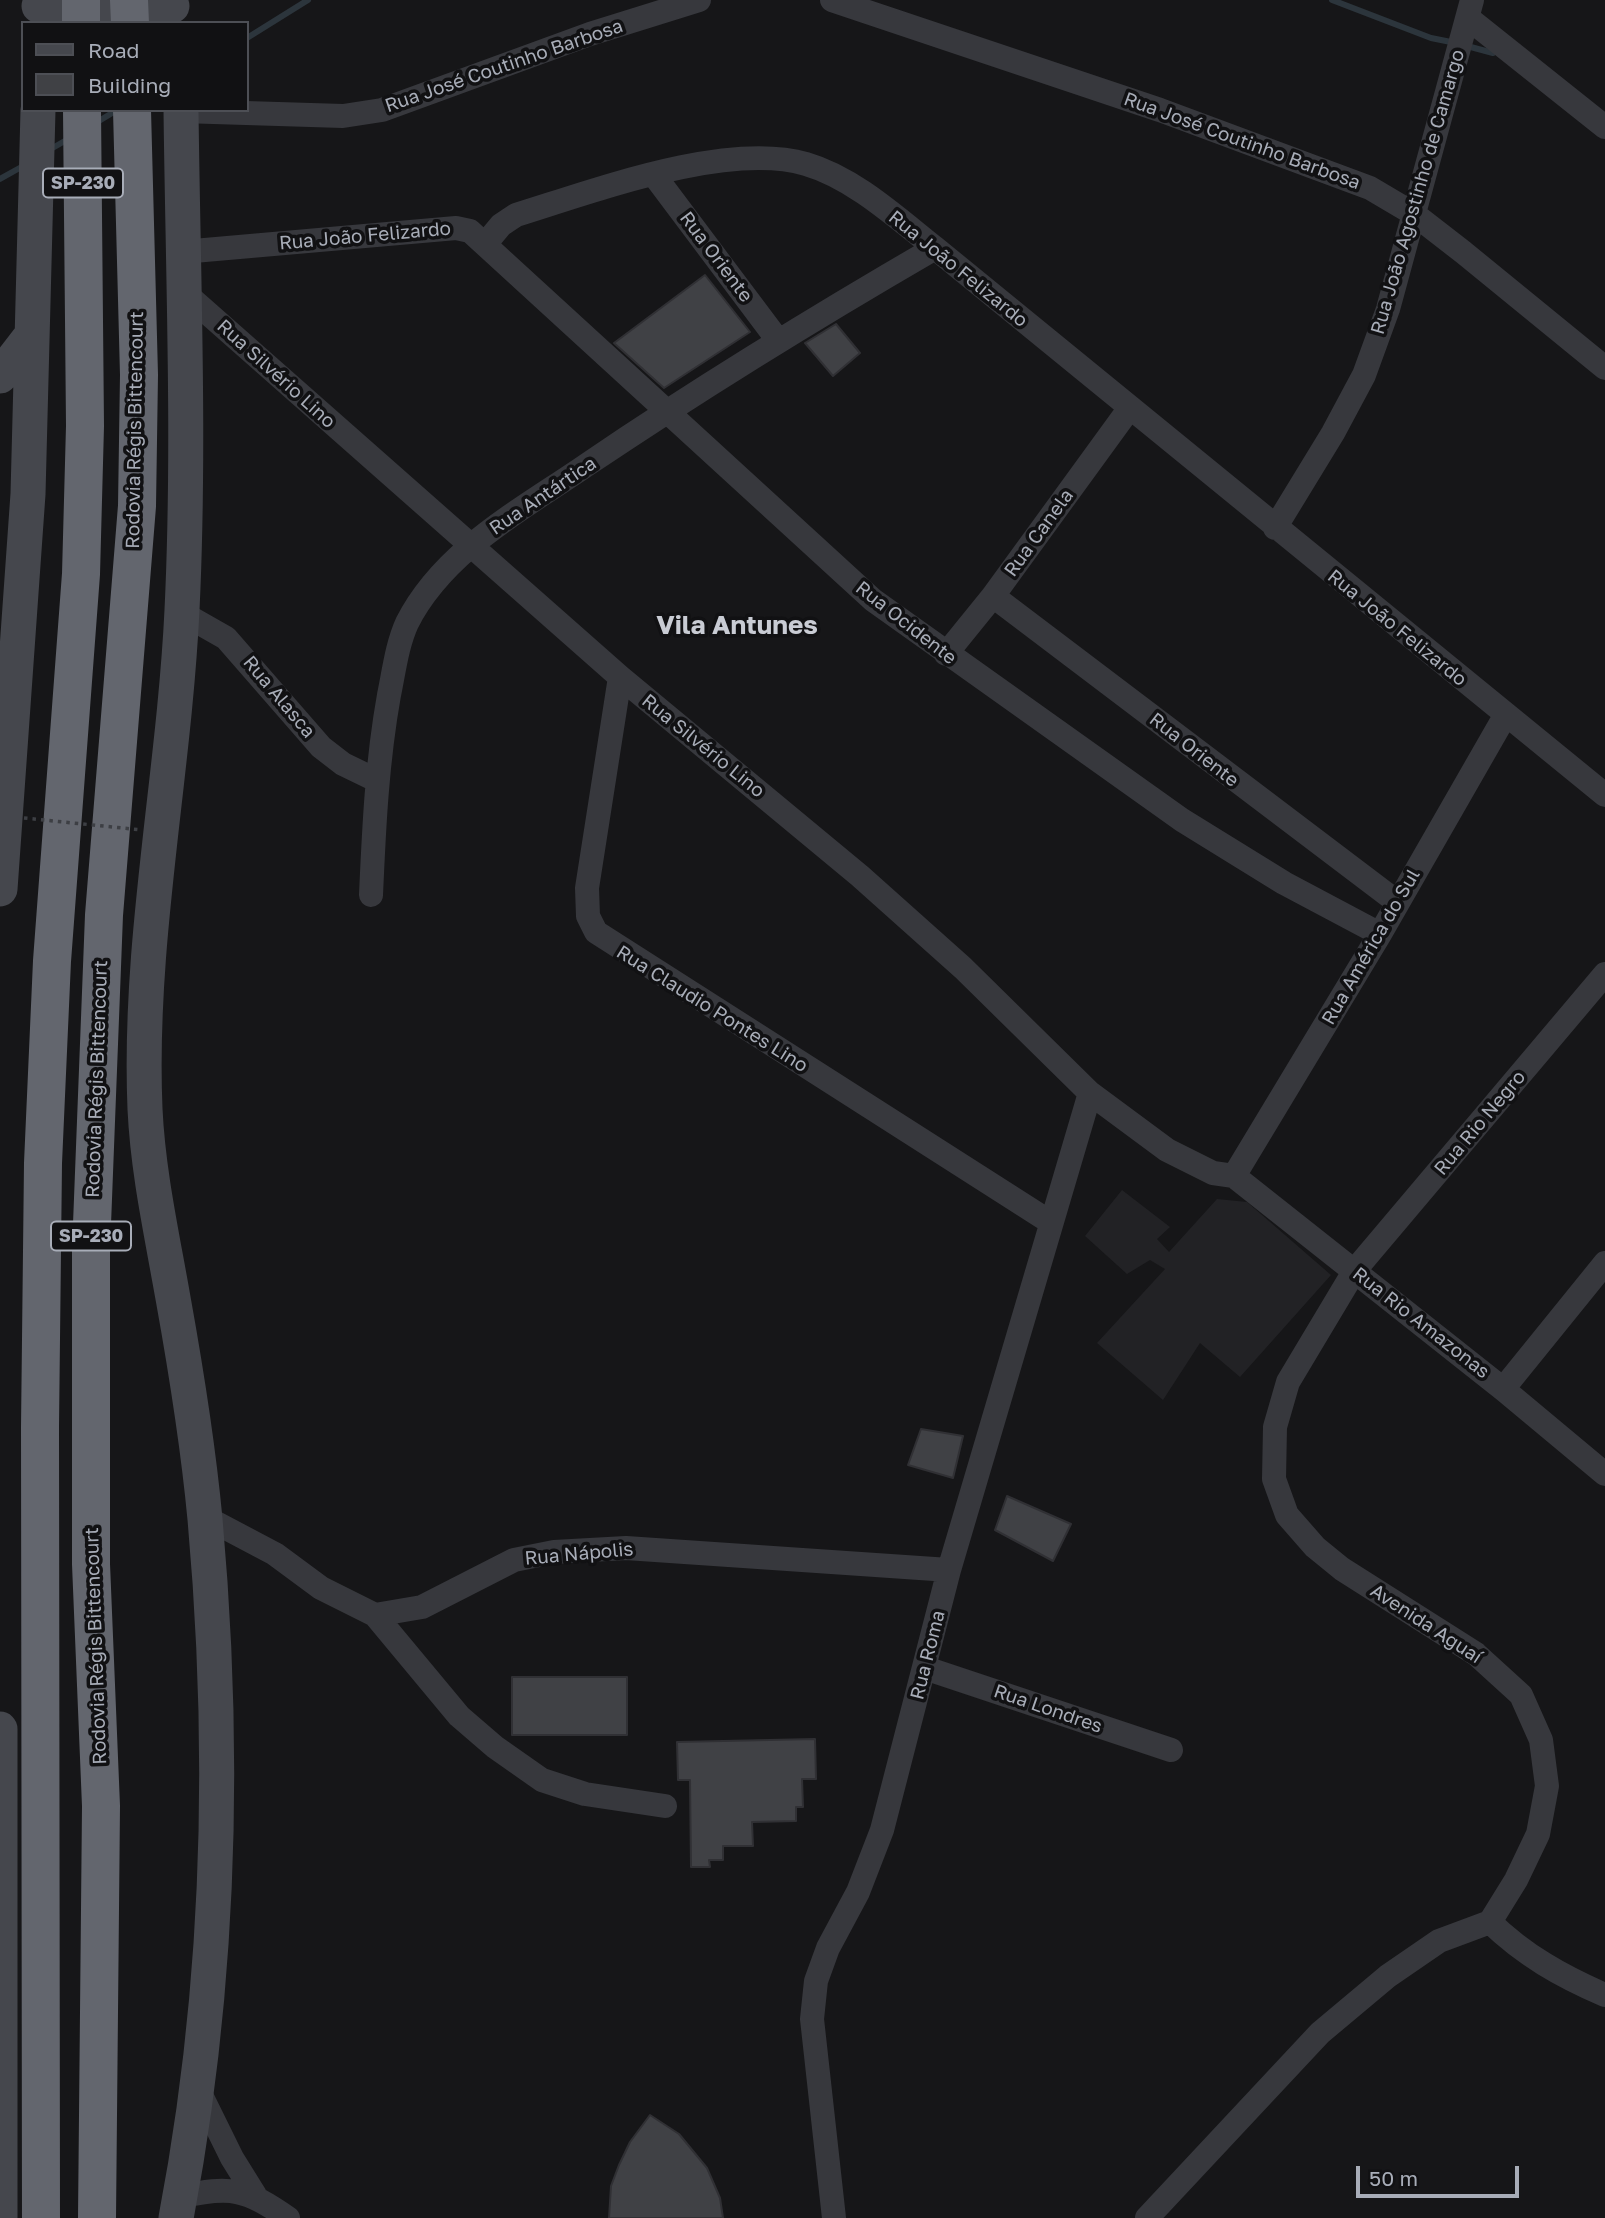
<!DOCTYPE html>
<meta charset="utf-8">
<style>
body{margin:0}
#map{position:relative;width:1605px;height:2218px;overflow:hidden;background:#161618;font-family:"Golos Text",sans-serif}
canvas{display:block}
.legend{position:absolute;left:21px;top:21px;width:228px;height:91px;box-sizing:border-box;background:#111113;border:2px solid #4d4f55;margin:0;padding:9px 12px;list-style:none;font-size:21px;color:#a8adb8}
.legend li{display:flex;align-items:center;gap:14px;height:35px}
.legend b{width:35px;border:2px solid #4d4f55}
.scale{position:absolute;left:1356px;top:2166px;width:163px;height:32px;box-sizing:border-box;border:4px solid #a8adb8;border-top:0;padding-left:9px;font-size:21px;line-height:24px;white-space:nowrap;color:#a8adb8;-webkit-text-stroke:5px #111113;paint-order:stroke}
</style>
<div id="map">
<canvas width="1605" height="2218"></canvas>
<ul class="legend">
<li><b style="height:9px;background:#45474d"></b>Road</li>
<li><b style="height:19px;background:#404145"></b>Building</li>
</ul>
<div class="scale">50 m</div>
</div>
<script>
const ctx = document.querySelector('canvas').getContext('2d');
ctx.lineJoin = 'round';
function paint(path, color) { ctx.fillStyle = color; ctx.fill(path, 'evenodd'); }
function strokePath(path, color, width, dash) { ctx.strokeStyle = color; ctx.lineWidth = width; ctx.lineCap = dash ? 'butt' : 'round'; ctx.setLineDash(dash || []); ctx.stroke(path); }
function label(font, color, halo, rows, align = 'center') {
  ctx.font = font + ' "Golos Text",sans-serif'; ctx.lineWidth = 7; ctx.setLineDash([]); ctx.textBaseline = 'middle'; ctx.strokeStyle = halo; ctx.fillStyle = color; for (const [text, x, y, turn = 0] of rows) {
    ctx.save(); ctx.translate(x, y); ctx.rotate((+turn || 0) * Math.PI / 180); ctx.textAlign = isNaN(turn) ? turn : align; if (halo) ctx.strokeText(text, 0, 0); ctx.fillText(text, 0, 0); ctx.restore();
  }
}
paint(new Path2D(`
 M1122 1190 1170 1227 1157 1239 1169 1252 1217 1199 1247 1202 1331 1275 1240 1377 1200 1343 1163 1400 1097 1343 1165 1269 1150 1260 1127 1274 1085 1236Z`), '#222225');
strokePath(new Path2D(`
 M1332 0 1431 38 1456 43
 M247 38 308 0
 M1467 46 1493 53
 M94 124 117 110
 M49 150 70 138
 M0 179 25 165`), '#2c353c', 6);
const building = new Path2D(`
 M705 275 750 332 664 388 614 343Z
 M836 324 860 353 833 376 805 343Z
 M921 1429 963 1436 953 1478 908 1465Z
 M1007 1496 1071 1524 1053 1561 995 1530Z
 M512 1677H627V1735H512Z
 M815 1739 816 1779H802L803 1807H796V1821L752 1822 753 1846H723V1860H709L710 1867H691L690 1780H678L677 1742Z
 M650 2115 679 2134 707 2168 720 2198 723 2218H609L611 2186 619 2165 630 2142Z`);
paint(building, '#404145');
strokePath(building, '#303034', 2);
strokePath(new Path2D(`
 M832 0 1160 110 1370 188 1414 214 1463 252 1605 368
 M1468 18 1605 127
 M181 111 343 116 382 110 590 34 699 0
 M654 175 777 339
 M486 243 501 225 516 215C594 191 727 141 806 164 854 178 897 218 935 248L1605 795
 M182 252 456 228 470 231 873 600 1182 820 1284 883 1380 934
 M185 293 620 677 860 876 963 968 1090 1093 1167 1150 1213 1173 1234 1176 1503 1389 1605 1474
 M1275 528 1333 433 1364 375 1388 309 1472 0
 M993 596 1397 902
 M182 613 226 638 321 747 343 764 376 780
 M946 654 993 596 1129 409
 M620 677 587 888 588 916 596 932 1050 1222
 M371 895C374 827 377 762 389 695 394 671 397 645 407 623 444 550 523 509 588 464 702 387 816 317 935 248
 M1234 1176 1380 934 1505 716
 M1503 1389 1605 1263
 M205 1517 275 1554 321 1588 375 1615 422 1607 514 1560 554 1552 626 1548 949 1570
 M375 1615 459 1716 495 1747 542 1780 585 1794 665 1806
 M925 1668 1171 1750
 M1490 1922C1524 1955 1561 1976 1605 1995
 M199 2091 232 2158 255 2195
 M180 2197C231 2185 246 2189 288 2218
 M834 2218 812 2019 816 1981 828 1948 858 1892 882 1830 949 1570 1090 1093
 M1147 2218 1320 2033 1388 1976 1439 1941 1490 1922 1516 1880 1538 1834 1547 1786 1541 1740 1521 1695 1476 1654 1342 1569 1315 1547 1287 1515 1274 1479 1275 1427 1288 1382 1355 1270 1605 974`), '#37383d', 24);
strokePath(new Path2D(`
 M39 6H172
 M0 376 31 336
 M0 889 28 494 38 110
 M0 1729V2218
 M176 2218C220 1988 226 1752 205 1519 198 1445 186 1370 173 1298 162 1235 148 1173 145 1109 138 941 174 777 182 610 190 444 183 277 181 110`), '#45474d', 35);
strokePath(new Path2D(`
 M41 2218 40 1427 43 1163 52 961 81 574 85 426 82 110
 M97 2218 101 1806 91 1564V1250L104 915 137 506 139 375 132 110`), '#63666e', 38);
strokePath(new Path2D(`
 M24 818 142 830`), '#3d3f44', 3.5, [3.5, 5]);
strokePath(new Path2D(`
 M81 0V23
 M129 0 130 23`), '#63666e', 38);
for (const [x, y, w] of [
 [83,183,80],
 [91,1236,80]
]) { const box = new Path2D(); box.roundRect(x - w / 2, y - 14.5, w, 29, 5); ctx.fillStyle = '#111113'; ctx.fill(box); strokePath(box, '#a8adb8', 2); }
label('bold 18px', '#a8adb8', null, [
 ["SP-230",83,183],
 ["SP-230",91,1236]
]);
label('19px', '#a8adb8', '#111113', [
 ["Rua José Coutinho Barbosa",504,66,-19],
 ["Rua José Coutinho Barbosa",1242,141,20],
 ["Rua João Agostinho de Camargo",1418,192,-74],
 ["Rua João Felizardo",365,236,-5],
 ["Rua Oriente",716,257,53],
 ["Rua João Felizardo",958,269,39],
 ["Rua Silvério Lino",276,374,42],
 ["Rodovia Régis Bittencourt",135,430,-89],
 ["Rua Antártica",543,496,-34],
 ["Rua Canela",1039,533,-54],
 ["Rua Ocidente",906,623,38],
 ["Rua João Felizardo",1397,628,39],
 ["Rua Alasca",279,697,50],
 ["Rua Silvério Lino",703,746,39],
 ["Rua Oriente",1194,750,38],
 ["Rua América do Sul",1371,947,-60],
 ["Rua Claudio Pontes Lino",712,1009,32],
 ["Rodovia Régis Bittencourt",97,1079,-88],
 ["Rua Rio Negro",1480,1123,-50],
 ["Rua Rio Amazonas",1421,1323,38],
 ["Rua Nápolis",579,1554,-5],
 ["Avenida Aguaí",1426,1624,33],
 ["Rodovia Régis Bittencourt",96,1646,-92],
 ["Rua Roma",928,1655,-76],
 ["Rua Londres",1048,1709,19]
]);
label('bold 26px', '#c9ccd4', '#111113', [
 ["Vila Antunes",737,626]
]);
</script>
